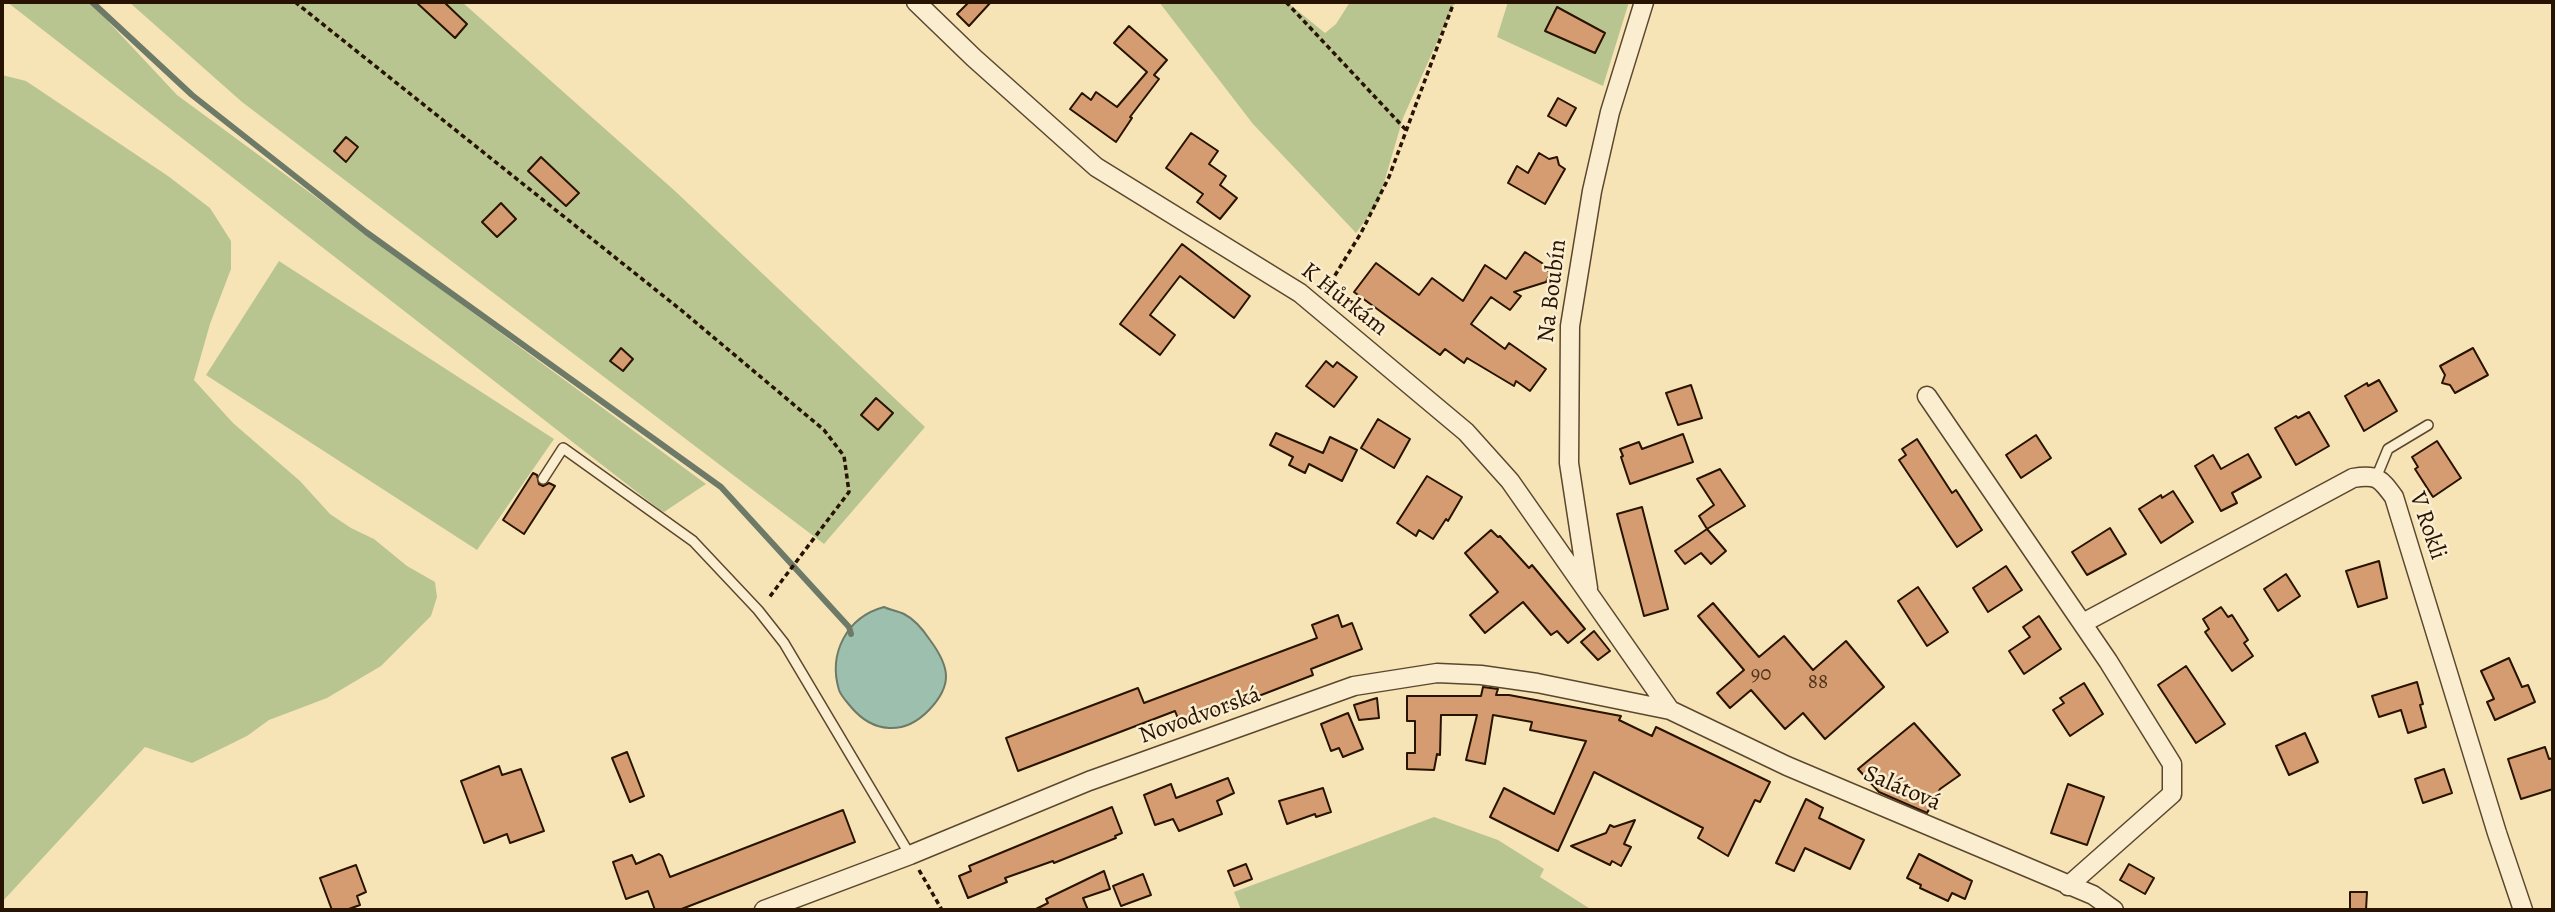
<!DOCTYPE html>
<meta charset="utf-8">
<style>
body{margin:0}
#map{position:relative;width:2555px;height:912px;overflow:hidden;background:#f7e4b6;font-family:Alegreya,serif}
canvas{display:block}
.frame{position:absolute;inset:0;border:4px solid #271300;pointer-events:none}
</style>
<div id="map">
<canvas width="2555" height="912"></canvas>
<div class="frame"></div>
</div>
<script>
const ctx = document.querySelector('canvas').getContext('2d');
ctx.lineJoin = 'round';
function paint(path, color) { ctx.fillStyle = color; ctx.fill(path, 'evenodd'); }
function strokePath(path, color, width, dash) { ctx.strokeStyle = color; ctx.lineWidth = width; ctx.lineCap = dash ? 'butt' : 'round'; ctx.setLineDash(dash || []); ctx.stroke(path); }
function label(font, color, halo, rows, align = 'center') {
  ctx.font = font + ' Alegreya,serif'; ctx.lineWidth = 5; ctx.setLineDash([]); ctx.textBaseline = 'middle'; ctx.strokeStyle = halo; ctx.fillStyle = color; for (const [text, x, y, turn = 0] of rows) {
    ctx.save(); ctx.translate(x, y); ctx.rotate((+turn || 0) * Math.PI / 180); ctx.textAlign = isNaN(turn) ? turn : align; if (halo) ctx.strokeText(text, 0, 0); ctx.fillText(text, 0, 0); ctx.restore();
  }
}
paint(new Path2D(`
 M7 2H90L177 95 706 484 664 512 660 510Z
 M129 2H462L675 191 925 427 824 544 242 102Z
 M1159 2H1287L1325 33 1336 24 1350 2H1455L1403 118 1378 203 1356 233 1253 124Z
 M1508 2H1629L1603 86 1497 37Z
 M2 75 26 81 168 176 210 208 231 241V269L210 324 194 380 233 423 300 481 330 514 351 528 374 539 407 566 435 582 437 597 431 616 381 666 327 698 269 720 247 736 192 763 145 747 2 902Z
 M279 261 554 439 477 550 206 375Z
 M1434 817 1498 840 1544 869 1540 877 1592 910H1241L1234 892Z`), '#b9c591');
const water = new Path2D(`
 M884 607C890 610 898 611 904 614 914 619 924 631 930 640 950 667 953 685 929 710 904 736 873 733 851 707 847 702 841 696 839 690 828 653 847 617 884 607Z`);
paint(water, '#9dbfae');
strokePath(water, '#6e7a68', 2);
strokePath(new Path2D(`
 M92 2 192 95 366 232 721 487 849 627 851 634`), '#6e7a68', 6);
const building = new Path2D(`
 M416 2H444L467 24 455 38Z
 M969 2H991L969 26 957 14Z
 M1557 7 1605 33 1595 53 1545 31Z
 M1129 26 1167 60 1154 75 1159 79 1130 117 1132 118 1116 142 1070 109 1082 93 1091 100 1096 92 1117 107 1147 72 1114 43Z
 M1558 98 1576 108 1566 126 1548 116Z
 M1191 133 1218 151 1209 164 1226 176 1220 185 1237 198 1220 219 1197 202 1203 194 1166 168Z
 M346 137 358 147 346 162 334 151Z
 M1539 153 1549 159 1557 157 1559 165 1565 169 1545 204 1508 183 1517 166 1528 173Z
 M541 157 579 193 566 206 528 171Z
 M501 203 516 219 497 237 482 222Z
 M1182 244 1250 296 1234 318 1180 276 1150 315 1175 335 1160 355 1120 324Z
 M1525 252 1548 267 1549 276 1546 282 1514 292 1521 296 1510 310 1491 297 1471 324 1505 349 1509 343 1546 369 1530 391 1516 381 1514 386 1467 358 1464 363 1445 349 1440 355 1354 292 1376 263 1419 295 1432 278 1463 301 1485 265 1506 279Z
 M621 348 633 359 623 371 610 361Z
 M2473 348 2488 375 2455 393 2450 385 2442 383 2445 375 2440 366Z
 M1326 361 1333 367 1337 362 1357 377 1334 407 1306 386Z
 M2379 380 2397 411 2364 431 2345 396 2367 383 2368 386Z
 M1691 385 1702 418 1678 425 1666 393Z
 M876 398 893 413 878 430 861 415Z
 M2309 412 2329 446 2296 465 2275 428 2296 416 2298 418Z
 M1378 419 1410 439 1394 468 1361 448Z
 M1276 433 1323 453 1330 437 1357 450 1342 481 1309 464 1305 473 1289 465 1293 457 1270 445Z
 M1683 434 1693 462 1630 484 1621 457 1623 456 1620 449 1639 442 1642 449Z
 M2036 435 2051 458 2021 478 2006 455Z
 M1917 439 1952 493 1956 490 1982 530 1957 547 1899 460 1906 455 1902 449Z
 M2437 441 2461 478 2433 497 2415 469 2418 467 2412 457Z
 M2248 454 2261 477 2232 493 2237 503 2221 511 2195 466 2213 455 2221 469Z
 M1720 469 1745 506 1707 529 1699 516 1714 505 1697 479Z
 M533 473 537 475 539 484 543 486 549 483 555 486 524 534 503 520Z
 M1427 476 1462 497 1448 521 1446 519 1433 539 1419 530 1416 536 1397 523Z
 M2173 491 2193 522 2161 543 2139 509 2161 495 2162 498Z
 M1642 507 1668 609 1644 616 1617 514Z
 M2110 528 2126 554 2087 575 2072 552Z
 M1707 529 1726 551 1711 564 1701 553 1685 564 1675 551Z
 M1491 530 1498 537 1500 536 1529 568 1532 565 1585 629 1568 643 1557 631 1551 635 1523 602 1485 633 1470 615 1498 592 1465 553Z
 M2379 561 2387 598 2358 607 2346 571Z
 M2006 566 2022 590 1988 612 1973 588Z
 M2286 574 2300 596 2278 611 2264 589Z
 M1918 587 1948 632 1927 646 1898 601Z
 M1713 603 1759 657 1784 636 1813 670 1846 641 1884 687 1825 739 1803 713 1785 729 1751 690 1730 708 1717 693 1744 670 1698 616Z
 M2221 607 2228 617 2232 615 2248 640 2244 643 2253 656 2232 671 2205 632 2209 629 2203 619Z
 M1338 615 1342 627 1352 623 1362 649 1311 669 1313 675 1181 726 1175 711 1018 771 1006 738 1138 688 1144 703 1317 638 1312 625Z
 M2039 616 2061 649 2024 674 2009 651 2030 637 2023 627Z
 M1594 631 1610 651 1598 660 1581 642Z
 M2509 658 2522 687 2528 685 2535 702 2495 720 2487 702 2494 699 2481 671Z
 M2186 666 2225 724 2196 743 2158 685Z
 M2417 682 2423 704 2420 705 2426 727 2408 733 2401 710 2379 717 2372 696Z
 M2084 683 2103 714 2070 736 2053 710 2064 703 2060 698Z
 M1483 687 1498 689 1496 695H1509L1621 716 1619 720 1652 736 1656 727 1770 782 1760 802 1755 800 1728 856 1698 838 1703 828 1594 772 1558 851 1490 817 1504 788 1554 814 1586 741 1530 730 1532 722 1493 715 1485 764 1466 760 1477 715H1441L1440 755 1437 754 1434 770 1407 769V753H1415V721H1407V696H1481Z
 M1377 698 1379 718 1359 720 1354 705Z
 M1348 713 1363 749 1343 757 1339 748 1331 751 1321 724Z
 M1914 723 1960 775 1940 789 1927 813 1879 792 1858 769Z
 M2305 733 2318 762 2289 775 2276 746Z
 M2545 747 2549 759 2553 758V789L2521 799 2508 759Z
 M627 752 644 796 630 802 612 758Z
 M499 766 502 775 521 769 544 831 510 843 507 834 484 843 461 781Z
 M2444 769 2452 793 2423 803 2415 779Z
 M1228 778 1234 793 1217 801 1222 814 1179 831 1173 819 1155 825 1144 795 1171 784 1176 798Z
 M2068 784 2104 797 2087 845 2051 833Z
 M1323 788 1331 812 1316 817 1315 814 1287 824 1279 801Z
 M1806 799 1823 808 1819 818 1864 840 1850 869 1805 848 1794 871 1776 863Z
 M1112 807 1122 833 1115 836 1116 838 1054 863 1053 861 1005 878 1007 882 968 898 959 876 971 871 969 866Z
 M843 810 855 842 679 910H655L648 891 626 899 613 862 632 855 636 864 659 854 662 856 670 877Z
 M1635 820 1624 844 1631 847 1621 866 1612 861 1610 865 1571 846 1606 833 1610 825 1614 827Z
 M1919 854 1972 881 1965 899 1952 893 1948 901 1920 888 1921 885 1907 878Z
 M1246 864 1252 879 1234 886 1228 871Z
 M2129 864 2154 878 2145 894 2120 880Z
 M356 865 366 892 357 896 360 905 346 910H332L320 878Z
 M1104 871 1110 889 1083 898 1088 910H1034L1048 903 1046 899Z
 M1143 874 1151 895 1121 906 1113 886Z
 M2350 892H2367L2366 910H2350Z`);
paint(building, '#d49c70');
strokePath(building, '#271300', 2);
const service = new Path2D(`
 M2376 478 2388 449 2428 425
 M543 479 563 448 693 541 758 610 784 643 910 855`);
const minor = new Path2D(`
 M916 2 974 58 1096 167 1300 293 1466 432 1510 481 1670 710
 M1927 396 2108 661 2172 764V794L2068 886
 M1588 588 1569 463 1570 326 1592 191 1610 112 1644 2
 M2083 623 2353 478C2377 474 2380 478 2394 497L2497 833 2523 910
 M764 910 910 855 1089 781 1354 686 1437 673 1481 675 1537 683 1670 710 1787 766 2093 895 2114 910`);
strokePath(service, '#5b472e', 12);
strokePath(minor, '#5b472e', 21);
strokePath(new Path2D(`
 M295 2 681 310 824 430 844 456 849 492 768 599
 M1286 2 1406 130
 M1326 290 1361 233 1389 177 1454 2
 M919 870 942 910`), '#271300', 3.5, [5, 3.5]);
strokePath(service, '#faedd0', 9);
strokePath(minor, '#faedd0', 18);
label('21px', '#52351c', null, [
 ["90",1761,675],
 ["88",1818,683]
]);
label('24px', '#271300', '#faedd0', [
 ["Na Boubín",1553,291,-83],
 ["K Hůrkám",1344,300,38],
 ["V Rokli",2427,526,71],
 ["Novodvorská",1200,716,-20],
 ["Salátová",1902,789,23]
]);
</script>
